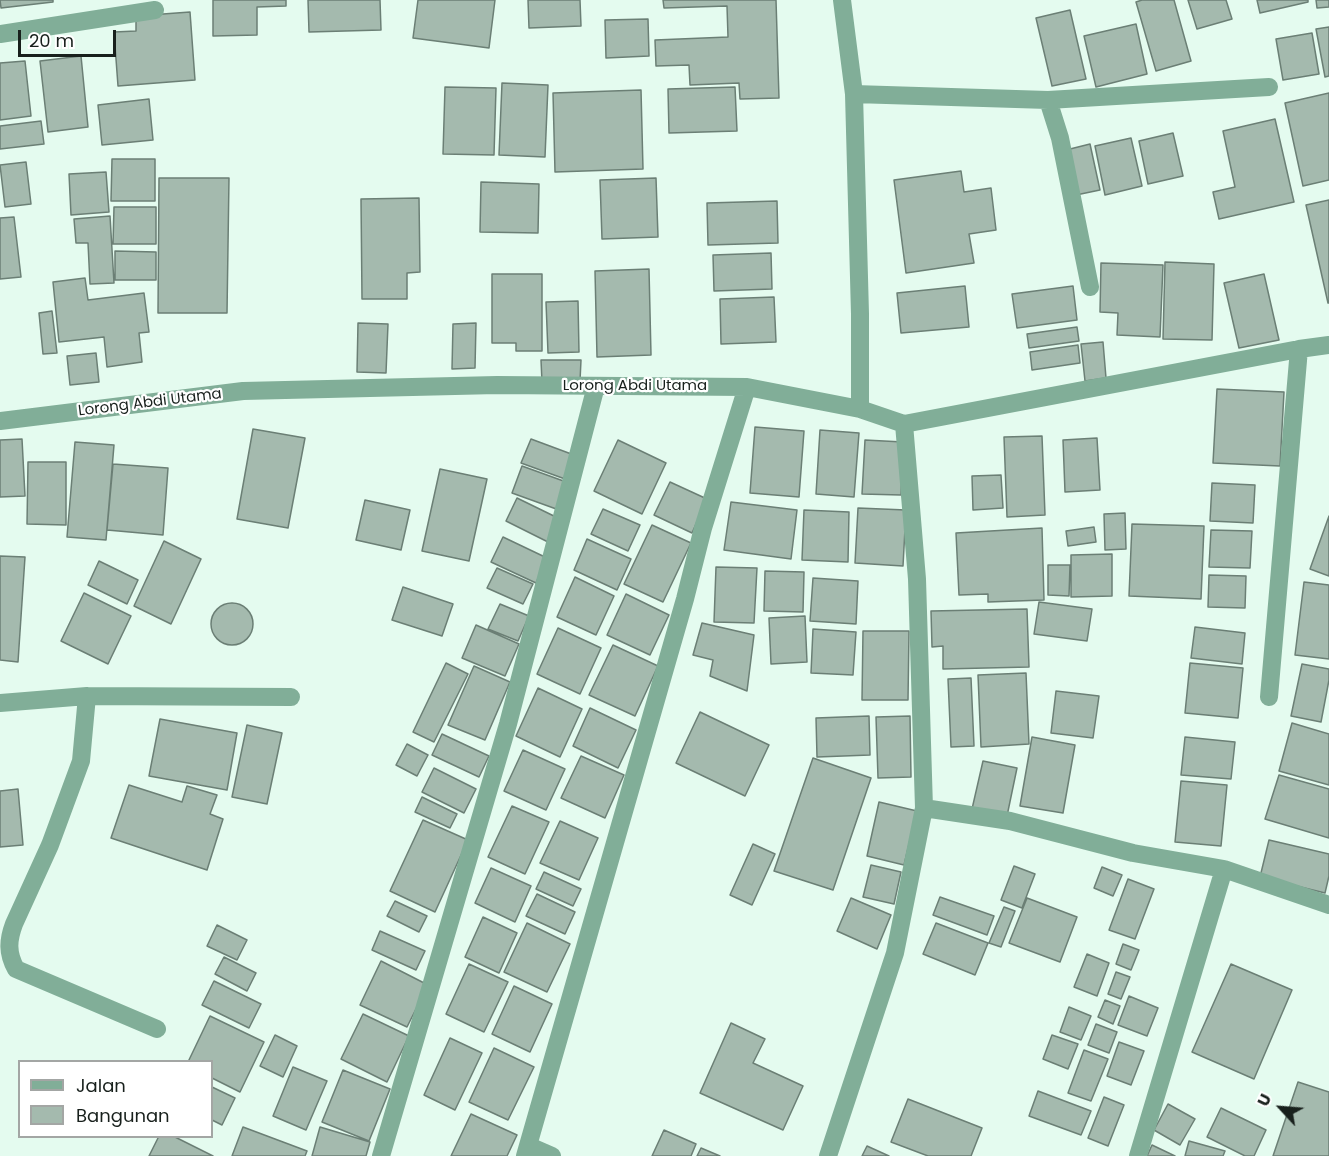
<!DOCTYPE html>
<style>
body{margin:0}
#map{position:relative;width:1329px;height:1156px;overflow:hidden;background:#e4fbef;font-family:Poppins,sans-serif}
canvas{display:block}
.legend{position:absolute;left:18px;top:1060px;width:195px;height:78px;box-sizing:border-box;background:#fff;border:2px solid #a3a6a4;margin:0;padding:8px 10px;list-style:none;font-size:18px;color:#18201c}
.legend li{display:flex;align-items:center;gap:12px;height:30px}
.legend b{width:30px;border:2px solid #a3a6a4}
.north{position:absolute;left:1251px;top:1078px;width:60px;height:60px;-webkit-text-stroke:4px #fff;paint-order:stroke;rotate:296deg;font-size:16px;font-weight:700;line-height:24px;text-align:center;color:#18201c}
.north::after{content:'';display:block;margin:auto;width:21px;height:27px;background:#18201c;clip-path:polygon(50% 0,100% 100%,50% 72%,0 100%)}
.scale{position:absolute;left:18px;top:30px;width:98px;height:27px;box-sizing:border-box;border:3px solid #18201c;border-top:0;padding-left:8px;font-size:18px;line-height:21px;white-space:nowrap;color:#18201c;-webkit-text-stroke:4px #fff;paint-order:stroke}
</style>
<div id="map">
<canvas width="1329" height="1156"></canvas>
<ul class="legend">
<li><b style="height:8px;background:#81ae98"></b>Jalan</li>
<li><b style="height:16px;background:#a4baae"></b>Bangunan</li>
</ul>
<div class="north">U</div>
<div class="scale">20 m</div>
</div>
<script>
const ctx = document.querySelector('canvas').getContext('2d');
ctx.lineJoin = 'round';
function paint(path, color) { ctx.fillStyle = color; ctx.fill(path, 'evenodd'); }
function strokePath(path, color, width, dash) { ctx.strokeStyle = color; ctx.lineWidth = width; ctx.lineCap = dash ? 'butt' : 'round'; ctx.setLineDash(dash || []); ctx.stroke(path); }
function label(font, color, halo, rows, align = 'center') {
  ctx.font = font + ' Poppins,sans-serif'; ctx.lineWidth = 4.5; ctx.setLineDash([]); ctx.textBaseline = 'middle'; ctx.strokeStyle = halo; ctx.fillStyle = color; for (const [text, x, y, turn = 0] of rows) {
    ctx.save(); ctx.translate(x, y); ctx.rotate((+turn || 0) * Math.PI / 180); ctx.textAlign = isNaN(turn) ? turn : align; if (halo) ctx.strokeText(text, 0, 0); ctx.fillText(text, 0, 0); ctx.restore();
  }
}
const building = new Path2D(`
 M0 0H53V2L1 8Z
 M213 0H286V6L257 7V35L213 36Z
 M308 0H380L381 30 309 32Z
 M418 0H495L489 48 413 38Z
 M528 0H580L581 26 529 28Z
 M663 0H776L779 98 740 99 739 83 690 85 689 65 656 66 655 40 728 37 727 6 664 8Z
 M1142 0H1174L1191 61 1156 71 1136 2Z
 M1188 0H1226L1232 19 1197 29Z
 M1257 0H1308V2L1260 13Z
 M1316 0H1329V7L1317 8Z
 M1070 10 1086 79 1052 86 1036 18Z
 M190 12 195 80 118 86 114 32 136 31V16Z
 M648 19 649 56 606 58 605 20Z
 M1136 24 1147 74 1096 87 1084 36Z
 M1329 27V76L1325 77 1316 29Z
 M1312 33 1319 74 1283 80 1276 39Z
 M81 56 88 127 48 132 40 61Z
 M25 61 31 116 0 120V63Z
 M502 83 548 85 545 157 499 155Z
 M445 87 496 88 494 155 443 154Z
 M735 87 737 131 669 133 668 89Z
 M641 90 643 169 555 172 553 93Z
 M1329 93V180L1303 186 1285 103Z
 M149 99 153 140 102 145 98 105Z
 M1275 119 1294 202 1219 219 1213 192 1235 187 1223 131Z
 M41 121 44 144 0 149V126Z
 M1173 133 1183 176 1148 184 1139 141Z
 M1131 138 1142 186 1105 195 1095 146Z
 M1090 144 1100 190 1076 195 1066 150Z
 M112 159H155V201H111Z
 M26 162 31 204 5 207 0 165Z
 M961 171 964 192 991 188 996 230 969 234 974 263 906 273 894 180Z
 M106 172 109 212 71 215 69 174Z
 M159 178H229L227 313H158Z
 M656 178 658 237 602 239 600 180Z
 M481 182 539 184 538 233 480 232Z
 M419 198 420 272 407 273V299H362L361 199Z
 M1329 200V303H1328L1306 205Z
 M777 201 778 243 708 245 707 203Z
 M114 207H156V244H113Z
 M110 216 114 283 90 284 88 243H76L74 219Z
 M14 217 21 277 0 279V218Z
 M115 251 156 252V280H115Z
 M771 253 772 289 714 291 713 255Z
 M1165 262 1214 264 1212 340 1163 339Z
 M1101 263 1163 265 1160 337 1117 335 1118 313 1100 312Z
 M649 269 651 355 597 357 595 271Z
 M492 274H542V351H516V343H492Z
 M1264 274 1279 340 1239 348 1224 283Z
 M85 278 88 300 144 293 149 332 139 333 142 362 107 367 104 337 59 342 53 282Z
 M965 286 969 327 901 333 897 293Z
 M1073 286 1077 320 1017 328 1012 294Z
 M774 297 776 342 721 344 720 299Z
 M578 301 579 352 548 353 546 302Z
 M52 311 57 353 43 354 39 313Z
 M358 323 388 324 386 373 357 372Z
 M476 323 475 368 452 369 453 324Z
 M1077 327 1079 341 1029 348 1027 334Z
 M1103 342 1106 378 1085 381 1081 344Z
 M1078 345 1080 363 1032 370 1030 352Z
 M96 353 99 382 70 385 67 356Z
 M541 360H581L580 381 542 382Z
 M1217 389 1284 392 1280 466 1213 463Z
 M755 427 804 431 799 497 750 493Z
 M253 429 305 438 288 528 237 519Z
 M820 430 859 433 854 497 816 494Z
 M1042 436 1045 515 1007 517 1004 437Z
 M1097 438 1100 490 1065 492 1063 440Z
 M22 439 25 496 0 497V440Z
 M531 439 574 455 565 479 521 463Z
 M618 440 666 463 642 514 594 491Z
 M865 440 903 442 901 495 862 494Z
 M75 442 114 445 106 540 67 537Z
 M28 462H66V525L27 524Z
 M113 464 168 468 163 535 107 530Z
 M522 466 569 483 559 510 512 493Z
 M440 469 487 479 469 561 422 551Z
 M1001 475 1003 508 973 510 972 476Z
 M670 482 707 499 692 533 654 515Z
 M1212 483 1255 485 1253 523 1210 521Z
 M517 498 560 519 548 542 506 521Z
 M365 500 410 510 401 550 356 540Z
 M731 502 797 510 791 559 724 550Z
 M858 508 906 510 903 566 855 563Z
 M603 509 640 525 628 551 591 534Z
 M804 510 849 512 848 562 802 560Z
 M1125 513 1126 549 1105 550 1104 514Z
 M1329 516V576L1310 569Z
 M1132 524 1204 526 1201 599 1129 596Z
 M652 525 691 543 663 602 624 584Z
 M1094 527 1096 542 1068 546 1066 531Z
 M1042 528 1044 600 988 602V594L959 595 956 533Z
 M1211 530 1252 531 1250 568 1209 567Z
 M503 537 547 558 536 583 491 562Z
 M587 539 631 559 617 590 574 570Z
 M164 541 201 559 171 624 134 606Z
 M1112 554V596L1071 597V555Z
 M0 556 25 557 18 662 0 660Z
 M99 561 138 580 127 604 88 585Z
 M1048 565H1070L1069 596 1048 595Z
 M716 567 757 568 754 623 714 622Z
 M497 568 533 584 523 604 487 588Z
 M765 571 804 572 803 612 764 611Z
 M1209 575 1246 576 1245 608 1208 607Z
 M575 577 614 596 596 635 557 617Z
 M813 578 858 581 856 624 810 621Z
 M1304 582 1329 585V659L1295 655Z
 M403 587 453 604 442 636 392 620Z
 M84 593 131 616 108 664 61 641Z
 M626 594 669 615 650 655 607 635Z
 M1039 602 1092 609 1087 641 1034 634Z
 M211 624a21 21 0 1 1 42 0a21 21 0 1 1-42 0Z
 M500 604 529 616 518 641 488 629Z
 M1027 609 1029 667 943 669V646L932 647 931 611Z
 M805 616 807 662 771 664 769 618Z
 M702 623 754 635 747 691 710 676 713 660 693 655Z
 M476 625 519 644 505 676 462 658Z
 M1195 627 1245 633 1242 664 1191 658Z
 M558 628 601 648 580 694 537 674Z
 M813 629 856 632 853 675 811 673Z
 M863 631H909L908 700H862Z
 M613 645 658 666 635 716 589 695Z
 M446 663 468 674 434 742 413 732Z
 M1190 663 1243 668 1238 718 1185 713Z
 M1302 664 1329 669V680L1321 722 1291 716Z
 M474 666 510 682 485 740 448 725Z
 M1026 673 1029 744 981 747 978 675Z
 M971 678 974 746 951 747 948 679Z
 M538 688 582 709 560 757 516 736Z
 M1056 691 1099 696 1093 738 1051 733Z
 M590 708 636 730 618 768 573 746Z
 M700 712 769 745 745 796 676 763Z
 M869 716 870 755 817 757 816 718Z
 M910 716 911 777 878 778 876 717Z
 M160 719 237 733 227 790 149 776Z
 M1292 723 1329 734V785L1279 771Z
 M247 725 282 733 267 804 232 797Z
 M442 734 489 756 479 777 432 755Z
 M1032 737 1075 745 1063 813 1020 806Z
 M1185 737 1235 742 1231 779 1181 775Z
 M407 744 428 755 417 776 396 765Z
 M523 750 565 769 546 810 504 791Z
 M581 756 624 775 605 818 561 798Z
 M813 758 871 778 833 890 774 871Z
 M983 761 1017 768 1007 816 972 809Z
 M434 768 476 789 464 813 422 792Z
 M1279 775 1329 789V838L1265 819Z
 M1181 781 1227 785 1221 846 1175 842Z
 M129 785 182 802 187 786 217 795 210 814 223 819 207 870 111 838Z
 M18 789 23 845 0 847V791Z
 M422 797 457 814 450 828 415 812Z
 M879 802 917 811 904 865 867 856Z
 M512 806 549 822 525 874 488 857Z
 M423 820 468 840 435 912 390 891Z
 M560 821 598 838 579 880 540 863Z
 M1269 840 1329 854V876L1325 893 1260 877Z
 M753 844 775 854 752 905 730 895Z
 M871 865 901 872 894 904 863 897Z
 M1014 866 1035 874 1022 908 1001 900Z
 M1102 867 1122 875 1113 896 1094 888Z
 M491 868 531 886 515 922 475 903Z
 M544 872 581 889 573 906 536 889Z
 M1128 879 1154 889 1135 939 1109 930Z
 M537 894 575 912 565 934 526 916Z
 M940 897 994 916 987 935 933 915Z
 M851 898 891 915 877 949 837 931Z
 M1027 898 1077 917 1060 962 1009 943Z
 M395 901 427 916 419 932 387 916Z
 M1004 907 1015 911 1001 947 989 943Z
 M483 917 517 933 499 973 465 957Z
 M527 923 570 944 547 992 504 972Z
 M936 923 988 943 975 975 923 954Z
 M217 925 247 940 237 960 207 946Z
 M380 931 425 951 416 970 372 950Z
 M1123 944 1139 950 1131 970 1116 964Z
 M1087 954 1109 963 1097 996 1074 987Z
 M224 957 256 973 247 991 215 974Z
 M381 961 428 985 407 1027 360 1005Z
 M469 964 508 982 484 1032 446 1014Z
 M1231 964 1292 990 1254 1079 1192 1052Z
 M1116 972 1130 977 1121 999 1108 994Z
 M214 981 261 1004 249 1028 202 1005Z
 M514 986 552 1004 530 1052 492 1034Z
 M1129 996 1158 1008 1147 1036 1118 1025Z
 M1105 1000 1120 1006 1113 1024 1098 1017Z
 M1069 1007 1091 1016 1081 1040 1060 1032Z
 M363 1014 409 1036 387 1082 341 1059Z
 M210 1016 264 1042 240 1092 212 1078V1062H188Z
 M731 1023 765 1039 753 1063 803 1086 783 1130 700 1093Z
 M1096 1024 1117 1032 1109 1053 1088 1045Z
 M275 1035 297 1046 283 1077 260 1066Z
 M1052 1035 1078 1044 1068 1069 1043 1059Z
 M450 1038 482 1053 455 1110 424 1095Z
 M1119 1042 1144 1051 1131 1085 1107 1076Z
 M494 1048 534 1067 508 1120 469 1102Z
 M1084 1050 1108 1059 1091 1101 1068 1093Z
 M293 1067 327 1081 306 1130 273 1116Z
 M343 1070 390 1089 369 1141 322 1122Z
 M1298 1082 1329 1092V1156H1273Z
 M212 1087 235 1098 222 1125 212 1120Z
 M1038 1091 1091 1111 1081 1135 1029 1116Z
 M1104 1097 1124 1105 1108 1146 1088 1138Z
 M908 1099 982 1128 971 1156H928L891 1142Z
 M1168 1104 1195 1119 1180 1145 1154 1130Z
 M1221 1108 1266 1130 1254 1156H1245L1207 1137Z
 M471 1114 517 1135 507 1156H451Z
 M243 1127 307 1151 305 1156H232Z
 M320 1127 370 1142 366 1156H312Z
 M664 1130 696 1144 691 1156H652Z
 M159 1136H173L213 1156H149Z
 M1189 1141 1225 1151 1223 1156H1185Z
 M1152 1145 1175 1156H1147Z
 M867 1146 889 1156H862Z
 M701 1148 720 1156H697Z`);
paint(building, '#a4baae');
strokePath(building, '#6b7f75', 1.5);
strokePath(new Path2D(`
 M0 34 155 10
 M854 94 1048 100 1060 138 1090 287
 M1048 100 1269 87
 M0 421 243 391 497 385 747 387 860 409V314L854 94 842 0
 M904 424 1299 349 1329 345
 M87 696 81 761 50 845 14 924C8 940 7 953 16 969L157 1029
 M1269 697 1299 349
 M0 703 87 696 291 697
 M924 808 1010 821 1133 853 1224 869 1329 905
 M529 1146 552 1156
 M381 1156 508 724 596 386
 M525 1156 685 599 703 528 747 387
 M828 1156 895 953 924 808 917 579 904 424 860 409
 M1138 1156 1224 869`), '#81ae98', 18);
label('15px', '#18201c', '#fff', [
 ["Lorong Abdi Utama",635,386],
 ["Lorong Abdi Utama",150,403,-7]
]);
</script>
